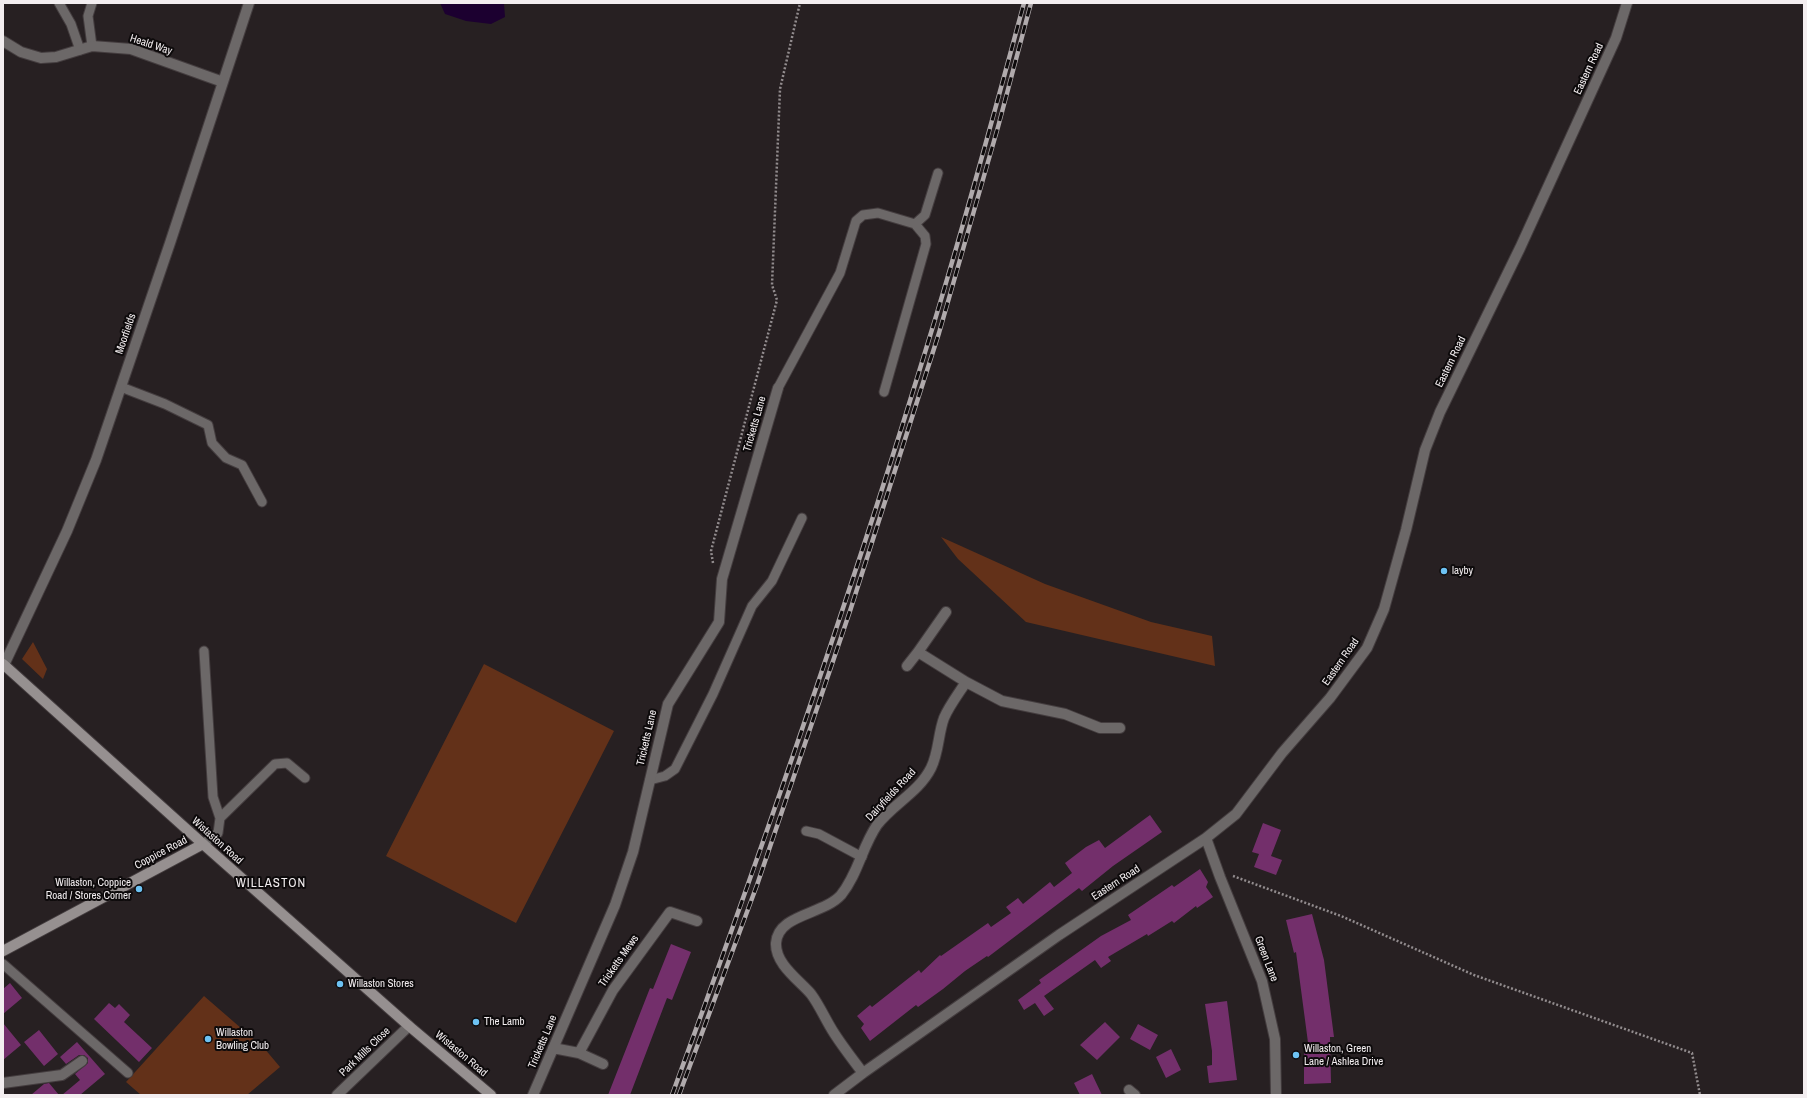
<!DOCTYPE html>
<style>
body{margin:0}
#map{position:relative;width:1807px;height:1098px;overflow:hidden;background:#272022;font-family:"Archivo Narrow",sans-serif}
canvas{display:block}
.frame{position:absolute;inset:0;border:4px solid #f3eef0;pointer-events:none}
</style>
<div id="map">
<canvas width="1807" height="1098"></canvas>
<div class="frame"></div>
</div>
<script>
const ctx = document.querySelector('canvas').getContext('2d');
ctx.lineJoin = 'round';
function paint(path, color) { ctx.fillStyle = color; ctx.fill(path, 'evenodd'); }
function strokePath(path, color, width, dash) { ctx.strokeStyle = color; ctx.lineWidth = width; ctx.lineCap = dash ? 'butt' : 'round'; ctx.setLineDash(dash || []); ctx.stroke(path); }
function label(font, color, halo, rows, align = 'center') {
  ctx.font = font + ' "Archivo Narrow",sans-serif'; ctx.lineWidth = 4; ctx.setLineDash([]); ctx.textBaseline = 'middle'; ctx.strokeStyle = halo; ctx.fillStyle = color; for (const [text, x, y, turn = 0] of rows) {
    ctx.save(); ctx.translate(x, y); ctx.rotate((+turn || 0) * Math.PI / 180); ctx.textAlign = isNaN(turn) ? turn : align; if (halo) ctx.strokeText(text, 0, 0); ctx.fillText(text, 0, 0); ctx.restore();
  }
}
paint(new Path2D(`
 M941 537 1045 584 1151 622 1212 636 1215 666 1026 622 958 559Z
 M33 642 47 669 43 679 22 659Z
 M484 664 614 731 516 923 386 856Z
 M204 996 264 1048 280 1067 247 1095H141L126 1082Z`), '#633119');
paint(new Path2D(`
 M440 3H504L505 17 491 24 466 21 445 14Z`), '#1c0030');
paint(new Path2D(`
 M1150 815 1162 832 1113 866 1082 891 1079 888 988 957 987 956 965 971 943 989 918 1007 916 1005 870 1041 861 1028 864 1024 857 1016 870 1005 872 1007 919 970 921 973 940 955 941 956 988 923 991 927 1011 913 1006 907 1018 898 1023 904 1050 882 1054 887 1072 873 1065 863 1086 847 1099 840 1105 848Z
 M1263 823 1281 830 1271 856 1282 860 1276 875 1254 867 1259 854 1252 852Z
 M1200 869 1208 882 1206 887 1213 897 1197 908 1196 906 1174 923 1172 921 1148 936 1147 934 1108 957 1111 961 1101 968 1095 960 1044 996 1054 1009 1044 1016 1035 1003 1024 1010 1018 1000 1041 983 1039 980 1101 936 1131 920 1128 915 1172 885 1174 887Z
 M1312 914 1324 960 1334 1037H1330L1331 1083 1304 1084V1050H1309L1296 952 1294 953 1286 920Z
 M671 944 691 952 672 1000 667 998 630 1095H608L650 988 653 989Z
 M10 983 22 998 3 1014V989Z
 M1227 1001 1237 1080 1209 1083 1207 1066 1212 1065V1051L1205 1004Z
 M109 1003 115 1008 119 1004 130 1015 124 1022 152 1048 139 1062 94 1019Z
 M1105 1022 1120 1037 1097 1060 1080 1045Z
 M3 1023 21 1045 3 1060Z
 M1138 1024 1158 1035 1150 1050 1130 1039Z
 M39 1030 58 1054 44 1066 24 1042Z
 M77 1042 105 1074 80 1095H62L80 1080 75 1074 88 1063V1058L84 1055H79L66 1064 60 1057Z
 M1171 1049 1181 1070 1166 1078 1156 1057Z
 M1092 1074 1102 1095H1080L1074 1083Z
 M49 1083 59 1095H31L44 1084Z`), '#732f6b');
const lane = new Path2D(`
 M59 3 71 24 80 50
 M92 46 88 16 92 3
 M121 387 165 404 208 425 212 443 226 458 242 465 262 502
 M778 388 840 273 856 221 863 215 878 213 915 224 925 215 938 173
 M884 392 926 244 925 236 915 224
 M204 651 213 797 220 818
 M650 780 665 776 675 769 713 694 752 606 772 581 802 518
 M806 831 819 834 862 857
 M203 844 218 833 220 818 275 764 287 763 305 778
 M3 964 128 1073`);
const street = new Path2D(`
 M3 41 21 52 41 58 56 57 92 46 131 49 223 82
 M946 612 918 652 966 682
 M907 666 918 652
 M3 667 67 531 96 460 170 243 249 3
 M1206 838 1220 877 1262 981 1275 1039 1276 1095
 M553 1048 579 1053 603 1064
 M579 1053 613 990 670 912 697 921
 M863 1073C853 1060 843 1047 834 1033 826 1021 820 1006 811 994 799 980 775 964 776 943 778 914 823 915 841 895 858 874 862 847 877 825 893 804 919 792 931 768 939 752 938 734 944 718 949 706 959 693 966 682L1002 701 1065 714 1100 728H1120
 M3 1083 62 1075 82 1061
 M1129 1090 1135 1095
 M337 1095 409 1026
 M533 1095 615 905 633 852 668 704 719 622 722 579 778 388
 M834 1095 863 1073 1059 935 1206 838 1236 814 1282 753 1330 698 1367 648 1384 609 1406 530 1425 450 1440 412 1520 248 1616 38 1627 3`);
const secondary = new Path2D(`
 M3 664 203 844 409 1026 491 1095
 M3 951 203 844`);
strokePath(lane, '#443d3f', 11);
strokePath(street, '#443d3f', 12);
strokePath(secondary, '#443d3f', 12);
strokePath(new Path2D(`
 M713 563 711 551 777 300 772 285 780 89 800 3
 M1233 876 1341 916 1474 975 1692 1053 1700 1095`), '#928c8e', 2.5, [2, 2]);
strokePath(lane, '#6c6868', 9);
strokePath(street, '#6c6868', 10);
strokePath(secondary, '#969090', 10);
const rail = new Path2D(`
 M672 1095C764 844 852 592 930 336 964 226 994 114 1024 3
 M679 1095 757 885 850 611 939 333 998 127 1031 3`);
strokePath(rail, '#b0aaac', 4.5);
strokePath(rail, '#0d0a0b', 3, [9]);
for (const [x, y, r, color] of [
 [1444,571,4,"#6dc2f3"],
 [139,889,4,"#6dc2f3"],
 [340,984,4,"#6dc2f3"],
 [476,1022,4,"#6dc2f3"],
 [208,1039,4,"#6dc2f3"],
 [1296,1055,4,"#6dc2f3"]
]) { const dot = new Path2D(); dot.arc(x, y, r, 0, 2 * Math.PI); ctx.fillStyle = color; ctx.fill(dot); strokePath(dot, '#0d0a0b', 1.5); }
label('11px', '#f3eef0', '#0d0a0b', [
 ["Heald Way",151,45,18],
 ["Eastern Road",1589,69,-65],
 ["Moorfields",126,334,-71],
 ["Eastern Road",1451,362,-64],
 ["Tricketts Lane",755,424,-74],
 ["Eastern Road",1341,662,-55],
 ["Tricketts Lane",647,738,-77],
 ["Dairyfields Road",891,795,-47],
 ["Wistaston Road",217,841,42],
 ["Coppice Road",161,853,-28],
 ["Eastern Road",1116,883,-33],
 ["Green Lane",1266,959,69],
 ["Tricketts Mews",619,961,-55],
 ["Tricketts Lane",543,1042,-67],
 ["Park Mills Close",365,1052,-44],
 ["Wistaston Road",461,1054,40]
]);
label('11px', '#f3eef0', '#0d0a0b', [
 ["layby",1452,571],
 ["Willaston, Coppice",131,883,"right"],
 ["Road / Stores Corner",131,896,"right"],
 ["Willaston Stores",348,984],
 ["The Lamb",484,1022],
 ["Willaston",216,1033],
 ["Bowling Club",216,1046],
 ["Willaston, Green",1304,1049],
 ["Lane / Ashlea Drive",1304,1062]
], 'left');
ctx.letterSpacing = '1px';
label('13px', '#f3eef0', '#0d0a0b', [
 ["WILLASTON",271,884]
]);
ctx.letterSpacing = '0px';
</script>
